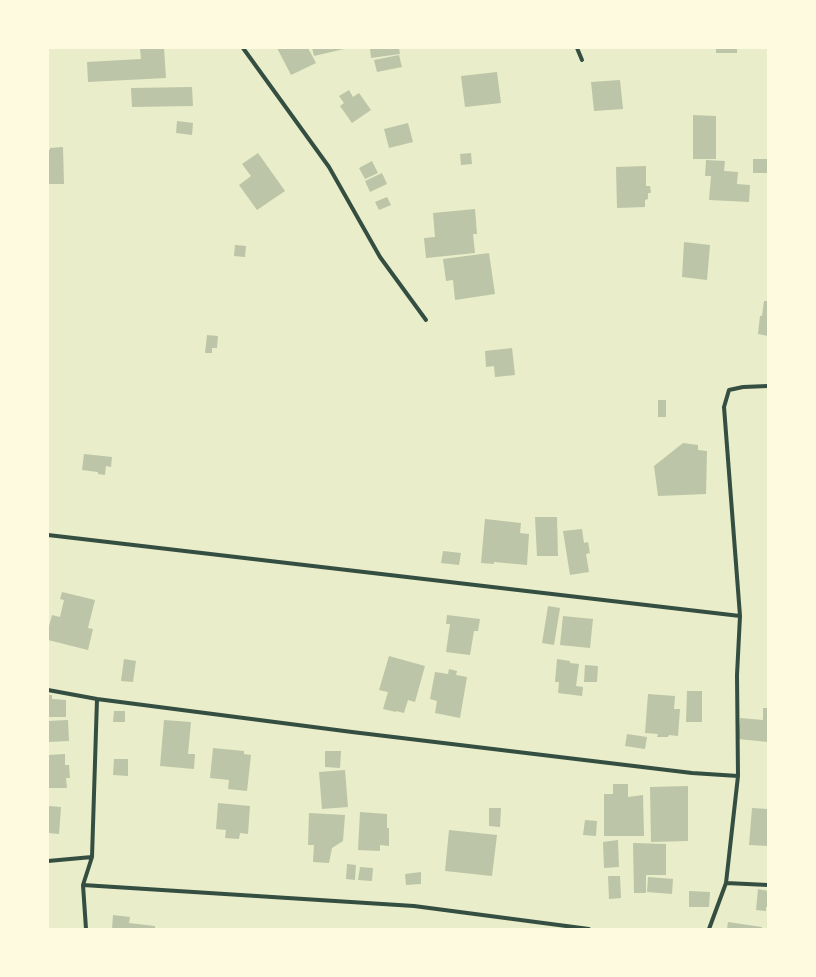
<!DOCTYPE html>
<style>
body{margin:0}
#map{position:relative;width:816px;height:977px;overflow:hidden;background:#e9edc9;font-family:"Fira Sans Condensed",sans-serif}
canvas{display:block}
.frame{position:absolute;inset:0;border:49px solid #fefae0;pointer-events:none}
</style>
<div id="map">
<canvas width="816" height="977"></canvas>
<div class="frame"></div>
</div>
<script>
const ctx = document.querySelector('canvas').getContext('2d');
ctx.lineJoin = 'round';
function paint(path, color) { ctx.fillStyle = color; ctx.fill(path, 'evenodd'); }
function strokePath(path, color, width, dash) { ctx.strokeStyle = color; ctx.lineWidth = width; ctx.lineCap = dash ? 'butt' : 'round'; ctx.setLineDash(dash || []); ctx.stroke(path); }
paint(new Path2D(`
 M140 48H164L166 78 88 82 87 62 141 59Z
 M277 48H308L316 63 291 75Z
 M312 48H344V49L314 56Z
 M370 48H399L400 54 371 58Z
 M716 48H737V53H716Z
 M399 55 402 67 377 72 374 60Z
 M497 72 501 103 465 107 461 76Z
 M620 80 623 109 594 111 591 82Z
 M192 87 193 106 132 107 131 88Z
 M349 90 353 97 359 93 371 110 352 123 340 106 344 103 339 96Z
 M693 115 716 116V159H693Z
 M177 121 193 123 192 135 176 133Z
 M408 123 413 142 389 148 384 129Z
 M63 147 64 184H48V150H50V148Z
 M258 153 285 191 257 210 239 185 251 176 242 164Z
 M471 153 472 164 461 165 460 154Z
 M753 159H768V173H753Z
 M706 160 725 161 724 171 738 172 737 184 750 185 749 202 709 200 711 176H705Z
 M372 161 378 173 365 179 359 168Z
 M646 166V186H650L651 193H648V199L645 200V207L617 208 616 167Z
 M382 173 387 184 370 192 365 181Z
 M387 197 391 205 379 210 375 202Z
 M475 209 477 234H473L475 253 426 258 424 238 435 237 433 213Z
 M684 242 710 245 707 280 682 277Z
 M235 245 246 246 245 257 234 256Z
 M489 253 495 294 455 300 453 280 446 281 443 259Z
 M764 301H768V336L758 334 760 316H762Z
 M207 335 218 336 217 348H212V353H205Z
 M512 348 515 375 495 377 494 366 486 367 485 351Z
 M658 400H666V417H658Z
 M683 443 698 445V450L707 451 706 494 658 496 654 466Z
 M84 454 112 457 111 467 106 466 105 475 98 474V472L82 470Z
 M535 517H557L558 556H537Z
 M485 519 521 523 520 533 529 534 527 565 494 562V564L481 563Z
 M582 529 584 543 588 542 590 553 586 554 589 572 570 575 563 531Z
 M443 551 461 553 459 565 441 563Z
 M62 592 95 600 88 628 93 629 88 650 48 640V630L52 615 60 617 64 600 60 599Z
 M548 606 560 608 554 645 542 643Z
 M447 615 480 619 478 631H474L470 655 446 652 450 624H446Z
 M563 616 593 619 590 648 560 645Z
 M389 656 425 666 415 702 408 700 404 713 396 711V712L383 709 388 692 379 690Z
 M124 659 136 661 133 682 121 681Z
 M557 659 570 661V663L579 664 576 686 583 687 582 696 558 693 559 682H555Z
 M585 665 598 666 597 682H584Z
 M449 669 457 671 456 675 467 677 460 718 435 713 437 701 430 699 435 672 448 674Z
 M687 691H702V722H686Z
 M648 694 675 696 674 709H680L678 736 669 735 668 737H657L658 734 645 733Z
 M48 695H52V699L66 700V717H48Z
 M763 708H768V742L738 739 740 718 763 720Z
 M114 711H125V722H113Z
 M68 720 69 741 48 742V721Z
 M164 720 191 722 188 754H195L194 769 160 766Z
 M627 734 647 737 645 749 625 746Z
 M213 748 244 751V754L251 755 247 791 228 789 229 780 210 778Z
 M325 751H341L340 768 325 767Z
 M65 754V765H69L70 778H66L67 788H48V755Z
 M114 759H128V776L113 775Z
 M345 770 348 807 322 809 319 772Z
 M613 784H628V797L643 795 644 836H604V794H613Z
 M688 786V841L651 842 650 787Z
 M218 803 250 806 248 834 240 833 239 839 225 838 226 830 216 829Z
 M48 806 61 807 59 834 48 833Z
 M489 808H501L500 827 489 826Z
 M752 808 768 809V846L749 845Z
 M360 812 387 814V828H389V846L380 845V851L358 850Z
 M309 813 345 815 343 841 332 848 329 863 313 862 314 845H308Z
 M585 820 597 821 596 836 583 835Z
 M449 830 497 835 492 876 445 871Z
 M618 840 619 867 604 868 603 842Z
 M633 843 666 844V875H646V893H634Z
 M347 864 356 865 355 880 346 879Z
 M360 867 373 868 372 881 358 880Z
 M421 872V884L406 885 405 874Z
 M608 876H620L621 898 609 899Z
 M648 877 673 879 672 894 647 892Z
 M758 889 768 891V907H766V911L756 910Z
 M689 891 710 892 709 907H689Z
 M113 915 130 917 129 923 155 926V929H112Z
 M728 922 762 927V929H727Z`), '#bcc5a7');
strokePath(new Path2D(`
 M243 48 329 167 380 257 426 320
 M577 48 582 60
 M48 535 740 616
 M48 690 97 699 352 732 692 773 738 776 726 883 709 929
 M738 776 737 675 740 616 724 407 729 390 743 387 768 386
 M48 861 92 857
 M726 883 768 885
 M83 885 414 906 589 929
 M86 929 83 885 92 857 97 699`), '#344e41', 4);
</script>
